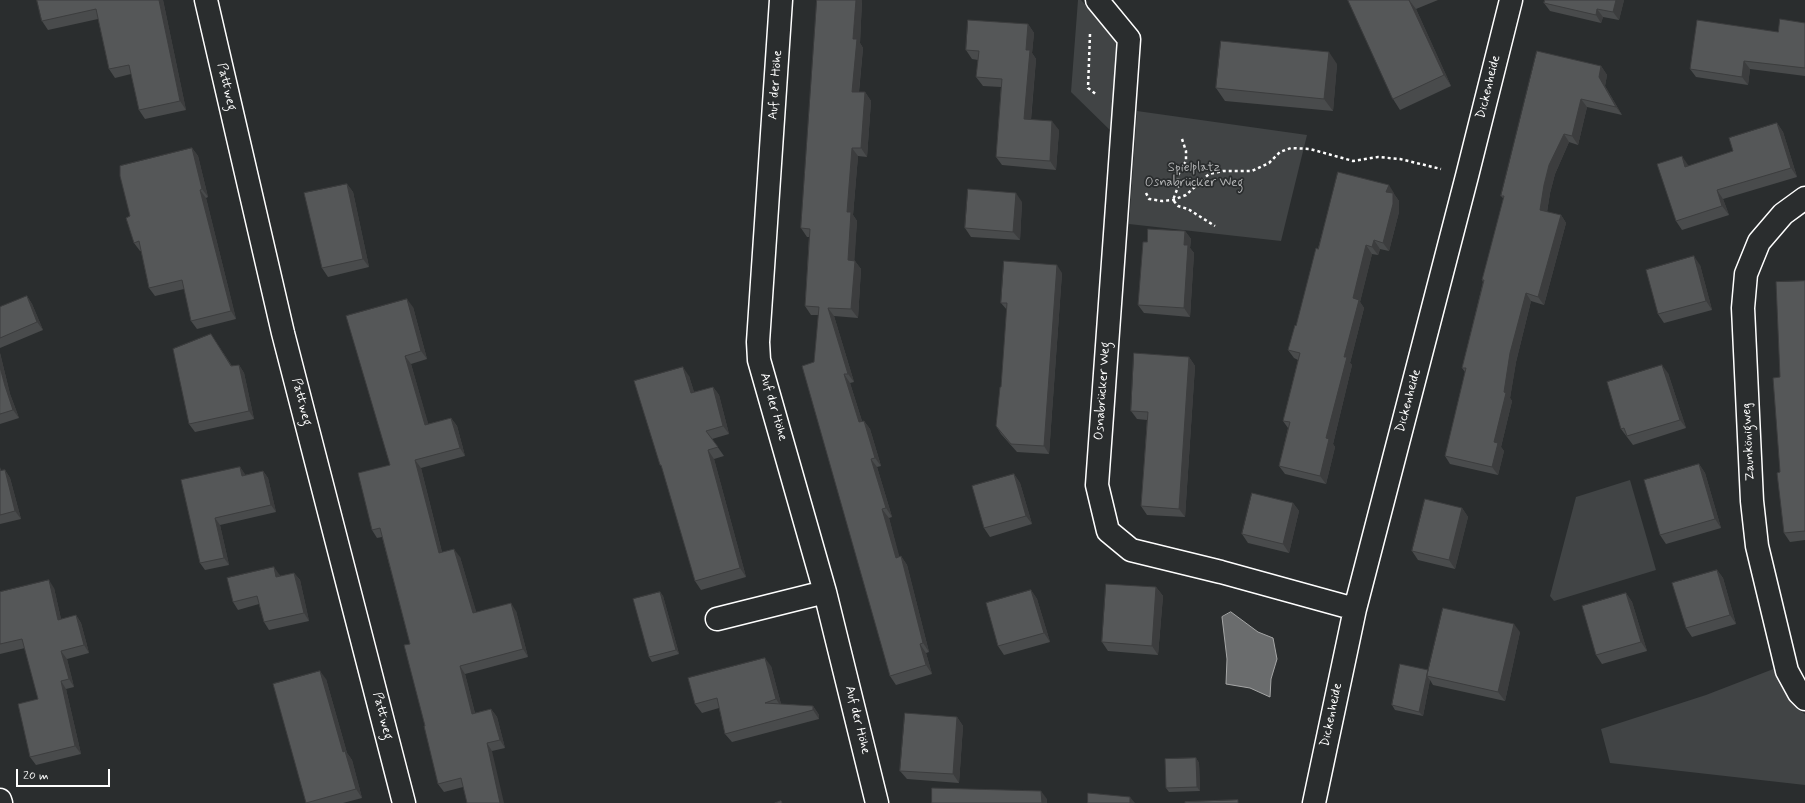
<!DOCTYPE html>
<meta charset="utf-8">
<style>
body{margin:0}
#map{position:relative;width:1805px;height:803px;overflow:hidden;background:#2a2d2e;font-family:Mynerve,sans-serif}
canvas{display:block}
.scale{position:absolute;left:16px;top:769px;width:94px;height:18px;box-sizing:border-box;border:2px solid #fff;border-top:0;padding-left:5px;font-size:12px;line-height:14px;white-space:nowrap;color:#fff;-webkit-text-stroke:3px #2a2d2e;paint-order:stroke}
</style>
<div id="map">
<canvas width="1805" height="803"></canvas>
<div class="scale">20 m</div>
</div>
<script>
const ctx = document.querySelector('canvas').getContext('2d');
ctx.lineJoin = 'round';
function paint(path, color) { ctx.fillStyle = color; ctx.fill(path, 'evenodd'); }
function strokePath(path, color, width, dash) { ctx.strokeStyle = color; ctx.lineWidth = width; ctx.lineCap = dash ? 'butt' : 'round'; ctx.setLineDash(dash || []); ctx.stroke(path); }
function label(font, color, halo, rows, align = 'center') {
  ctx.font = font + ' Mynerve,sans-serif'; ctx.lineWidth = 3.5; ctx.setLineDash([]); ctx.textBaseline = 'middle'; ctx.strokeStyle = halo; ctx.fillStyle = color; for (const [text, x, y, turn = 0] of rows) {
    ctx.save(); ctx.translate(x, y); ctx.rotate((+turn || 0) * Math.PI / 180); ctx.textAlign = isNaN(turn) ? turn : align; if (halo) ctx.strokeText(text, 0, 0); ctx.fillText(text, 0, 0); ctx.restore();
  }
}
paint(new Path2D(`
 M1078 0H1081L1120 44 1114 134 1071 92Z
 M1137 111 1307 135 1281 241 1129 224Z
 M1630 480 1656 570 1554 601 1550 596 1576 497Z
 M1776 668 1795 707 1805 714V785L1610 763 1601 729 1706 695Z`), '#414445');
const water = new Path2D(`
 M1231 612 1258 632 1273 638 1277 659 1271 679 1270 697 1250 688 1226 684 1227 659 1222 617Z`);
paint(water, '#6a6c6d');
strokePath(water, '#a6a7a7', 1);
const minor = new Path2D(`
 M206 0 283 333 404 803
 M781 0 758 342 759 360 825 592 877 803
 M1097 0 1129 39 1097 485 1108 531 1131 550 1221 572 1355 609
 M1805 198 1783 214 1759 242 1746 274 1743 308 1752 501 1757 546 1787 671 1799 693 1805 699
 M717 619 825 592
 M0 800 1 803
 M1314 803 1355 609 1467 176 1511 0`);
strokePath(minor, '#fff', 25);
strokePath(new Path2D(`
 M1090 34 1088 88 1097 95
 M1182 139 1186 151V161L1178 175V187L1173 200 1178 206 1188 209 1215 226
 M1146 193 1149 199 1162 201 1173 200 1186 195 1209 174 1223 171H1252L1269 163 1280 152 1291 148 1310 149 1353 161 1378 157 1400 159 1441 169`), '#fff', 2.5, [3, 3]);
strokePath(minor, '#2a2d2e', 22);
paint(new Path2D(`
 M37 0H163L186 110 145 119 139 110 131 74 115 78 109 69 98 19 48 30 42 21Z
 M817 0H862L860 43 863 48 859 92H865L871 101 867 157 858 156 853 215 857 221 854 260 861 269 858 318 834 316 854 382 850 383 862 421H864L870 429 881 466 877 467 892 517 889 518 899 557 901 556 907 565 929 652 926 653 932 674 896 685 890 676 814 362 819 315H811L805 306 809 237H807L801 228Z
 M1348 0H1438L1416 9 1451 86 1400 110 1393 99Z
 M1624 0 1619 20 1603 17 1601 23 1550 11 1544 3Z
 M1805 23V76L1750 69 1748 85 1696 77 1690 69 1778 32Z
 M1028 24 1034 33 1032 53 1036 59 1031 120 1059 130 1056 170 1002 165 996 157 1001 87 983 86 976 77 978 60 972 59 966 50Z
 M1337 64 1333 111 1225 101 1216 88Z
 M1601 66 1607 75 1605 86 1622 115 1587 107 1578 145 1569 142 1555 174 1550 193 1547 212 1561 215 1566 223 1544 305 1531 301 1516 362 1510 398 1512 401 1501 447 1504 451 1498 475 1450 464 1445 456 1465 372 1462 368 1483 282 1482 280 1504 199 1501 196Z
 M1777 123 1783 132 1797 177 1723 199 1729 215 1682 230 1676 221 1688 165V166L1733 151Z
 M192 148 198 156 208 197 206 198 236 319 197 329 191 321 184 289 155 296 149 288 141 251H140L134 243 130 216Z
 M347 184 353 192 369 267 328 277 322 268Z
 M1394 193V194L1399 201V212L1389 251 1380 249 1378 255 1372 254 1360 302 1364 308 1350 363 1352 365 1333 444 1335 447 1326 484 1285 474 1279 466 1288 428 1283 421 1298 360 1294 358 1288 350 1296 326 1318 249Z
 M1022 202 1020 240 971 237 965 228Z
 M1185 231 1191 239 1190 248 1194 253 1190 317 1144 313 1138 305 1147 242Z
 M1700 265 1712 310 1664 323 1658 314Z
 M1062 273 1049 454 1017 452 1001 434 996 426 1001 387 1007 310 1001 303Z
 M1805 281V540L1790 542 1784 533 1780 472V377Z
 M27 296 32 304 43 330 0 348V307Z
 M413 307 427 359 411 364 428 424 451 418 457 426 465 456 421 468 442 552 460 557 476 612 516 611 528 657 465 674 475 713 491 709 497 717 505 748 492 751 463 787 444 792 438 784 425 726 410 644 382 537 377 538 372 530 390 465Z
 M216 342 232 366 239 365 244 373 254 419 195 432 189 424Z
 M0 353 10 394 19 418 0 424Z
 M1189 357 1195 366 1185 517 1147 515 1141 506 1147 420 1137 419 1131 411Z
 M1668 373 1686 428 1633 445 1621 429Z
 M689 376 694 392 713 387 719 395 729 434 712 439 724 456 714 459 746 577 701 590 695 581 663 468 660 465Z
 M1699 464 1705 473 1721 528 1666 544 1660 535Z
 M0 467 1 471 5 470 10 478 21 519 0 524Z
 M240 467 245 475 263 471 268 478 276 512 220 525 229 565 205 570 200 563 181 480Z
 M1014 474 1020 483 1032 524 990 537 984 528Z
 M1293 503 1299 511 1289 553 1248 543 1242 534Z
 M1462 508 1468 517 1455 569 1418 560 1412 551Z
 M1717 570 1723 578 1736 624 1692 637 1686 628Z
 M294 573 300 580 309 621 269 630 264 622 259 604 238 610 233 602 279 574 280 576Z
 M1156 587 1163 596 1158 655 1108 651 1102 642Z
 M54 588 61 619 76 615 81 623 89 653 67 659 74 687 66 689 81 754 36 765 30 757 38 699 25 648 0 654V592Z
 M1031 590 1037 599 1050 642 1004 655 998 646Z
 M660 592 663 596 679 654 652 662 649 657Z
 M1626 593 1632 602 1647 651 1602 664 1596 655Z
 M1520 632 1505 701 1433 685 1430 680 1423 716 1395 710 1392 705 1429 670Z
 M771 666 781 704 813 706 819 715V719L732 742 725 734 719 708 702 713 695 704Z
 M326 679 347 753 352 760 362 798 343 803H307L273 684Z
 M957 717 963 726 959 783 907 779 900 771Z
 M1196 758 1199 763 1200 791 1169 792 1166 788Z`), '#494b4c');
paint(new Path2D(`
 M159 0H163L186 110 180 101Z
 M856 0H862L860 43 863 48 858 100 852 92 853 39Z
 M1409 0 1416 9 1451 86 1444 75Z
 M1616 0H1624L1619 20 1613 12Z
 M1597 9 1603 17 1601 23 1596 15Z
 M1028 24 1034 33 1032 53 1036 59 1030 128 1024 119 1026 50Z
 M1329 52 1337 64 1333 111 1324 99Z
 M1744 61 1750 69 1748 85 1742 77Z
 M1601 66 1607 75 1605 86 1622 115 1616 107 1599 77Z
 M865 92 871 101 867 157 861 148Z
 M1581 99 1587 107 1578 145 1572 136Z
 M1052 121 1059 130 1056 170 1050 161Z
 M1777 123 1783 132 1797 177 1791 168Z
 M1564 134 1569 142 1555 174 1550 193 1546 218 1540 210 1544 185 1549 165Z
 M192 148 198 156 208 197 202 189Z
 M852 148 858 156 853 215 857 221 854 269 848 260 847 212Z
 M1682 156 1688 165 1691 176 1685 167Z
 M347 184 353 192 369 267 363 259Z
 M1389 185 1394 193V194L1399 201V212L1389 251 1383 243 1386 192Z
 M200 190 206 198 236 319 231 311Z
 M1717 190 1723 199 1729 215 1722 206Z
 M1016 193 1022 202 1020 240 1013 232Z
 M1561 215 1566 223 1544 305 1538 297Z
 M1185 231 1191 239 1190 248 1194 253 1190 317 1184 308V245Z
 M1374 240 1380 249 1378 255 1372 247Z
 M1366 245 1372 254 1360 302 1364 308 1350 363 1352 365 1333 444 1335 447 1326 484 1320 476 1326 438 1344 357 1353 298Z
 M1694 256 1700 265 1712 310 1706 301Z
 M855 261 861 269 858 318 851 309Z
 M1057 265 1062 273 1049 454 1044 446Z
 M1526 293 1531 301 1516 362 1510 398 1512 401 1501 447 1504 451 1498 475 1492 467 1494 442 1504 392 1510 353Z
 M27 296 32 304 43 330 37 322Z
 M407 299 413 307 427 359 421 351Z
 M828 308 834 316 854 382 848 374Z
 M211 334 216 342 237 374 231 366Z
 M0 353 10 394 19 418 13 410 5 386 0 367Z
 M405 356 411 364 431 433 425 425Z
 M1189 357 1195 366 1185 517 1179 509Z
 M239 365 244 373 254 419 249 411Z
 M1662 365 1668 373 1686 428 1680 420Z
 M683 367 689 376 697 402 691 393Z
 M844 374 850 383 865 431 859 422Z
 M713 387 719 395 729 434 723 426Z
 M451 418 457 426 465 456 460 448Z
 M864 421 870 429 881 466 875 458Z
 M708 450 714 459 746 577 740 568Z
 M871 459 877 467 892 517 886 508Z
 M415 460 421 468 444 561 439 553Z
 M1699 464 1705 473 1721 528 1715 519Z
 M240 467 245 474 247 483 242 476Z
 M5 470 10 478 21 519 15 511Z
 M263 471 268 478 276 512 271 505Z
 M1014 474 1020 483 1032 524 1026 516Z
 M1293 503 1299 511 1289 553 1283 544Z
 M1462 508 1468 517 1455 569 1449 560Z
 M882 509 889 518 902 566 896 558Z
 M215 518 220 525 229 565 224 558Z
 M454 549 460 557 479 621 473 613Z
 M901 556 907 565 929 652 923 643Z
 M274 567 279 574 282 585 276 577Z
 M1717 570 1723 578 1736 624 1730 615Z
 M294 573 300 580 309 621 304 613Z
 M49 580 54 588 63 628 58 620Z
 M1156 587 1163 596 1158 655 1152 646Z
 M1031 590 1037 599 1050 642 1044 633Z
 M660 592 663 596 679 654 676 650Z
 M1626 593 1632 602 1647 651 1641 642Z
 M511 603 516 611 528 657 523 649Z
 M76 615 81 623 89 653 84 645Z
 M1514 624 1520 632 1505 701 1498 692Z
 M920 644 926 653 932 674 926 665Z
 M61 651 67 659 74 687 69 679Z
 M765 658 771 666 782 708 776 699Z
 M460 666 465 674 477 722 472 714Z
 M1428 670 1427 676 1430 680 1423 716 1419 712Z
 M320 671 326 679 347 753 352 760 362 798 356 789 343 752Z
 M61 681 66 689 81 754 75 746Z
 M813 706 819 715V719L813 710Z
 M491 709 497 717 505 748 500 740Z
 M957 717 963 726 959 783 953 774Z
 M487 743 492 751 504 803H500Z
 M1196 758 1199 763 1200 791 1197 787Z
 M1041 791 1047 799V803H1042Z
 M1130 797 1135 803H1130Z`), '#3c3d3e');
const building = new Path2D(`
 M37 0H159L180 101 139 110 129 65 109 69 96 9 42 21Z
 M817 0H856L853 39H857L852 92H865L861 148H852L847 212H851L848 260 855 261 851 309 828 308 848 374H844L859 422 864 421 875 458 871 459 886 508 882 509 896 558 901 556 923 643 920 644 926 665 890 676 802 366 814 362 819 307 805 306 810 229 801 228Z
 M1348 0H1409L1444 75 1393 99Z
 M1545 0H1616L1613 12 1597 9 1596 15 1544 3Z
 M1780 19 1805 23V68L1744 61 1742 77 1690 69 1697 20 1778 32Z
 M968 20 1028 24 1026 50H1030L1024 119 1052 121 1050 161 996 157 1002 79 976 77 979 51 966 50Z
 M1221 41 1329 52 1324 99 1216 88Z
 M1537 51 1601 66 1599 77 1616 107 1581 99 1572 136 1564 134 1549 165 1544 185 1540 210 1561 215 1538 297 1526 293 1510 353 1504 392 1506 393 1494 442 1498 443 1492 467 1445 456 1466 368H1462L1484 280H1482L1504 196H1501Z
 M1777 123 1791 168 1717 190 1722 206 1676 221 1657 164 1682 156 1685 167 1733 151 1729 138Z
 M192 148 202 189 200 190 231 311 191 321 182 280 149 288 139 241 134 243 126 218 130 216 120 176V166Z
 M1338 172 1389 185 1386 192 1393 193V204L1383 243 1374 240 1372 247 1366 245 1353 298 1359 300 1344 357H1347L1326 438 1329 439 1320 476 1279 466 1290 422 1283 421 1300 353 1288 350 1295 325 1296 326 1316 248 1318 249Z
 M347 184 363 259 322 268 304 193Z
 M968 189 1016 193 1013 232 965 228Z
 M1148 229 1185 231 1184 245H1188L1184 308 1138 305 1143 242H1147Z
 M1694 256 1706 301 1658 314 1646 270Z
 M1004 261 1057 265 1044 446 1011 444 996 426 1000 387H1001L1007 303H1001Z
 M1805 281V531L1784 533 1777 473 1780 472 1773 378 1780 377 1776 282Z
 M27 296 37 322 0 338V307Z
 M407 299 421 351 405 356 425 425 451 418 460 448 415 460 439 553 454 549 473 613 511 603 523 649 460 666 472 714 491 709 500 740 487 743 500 803H467L461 778 438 784 424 726H425L404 645 410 644 380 528 372 530 358 473 390 465 346 316Z
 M211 334 231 366 239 365 249 411 189 424 173 349Z
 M1134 353 1189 357 1179 509 1141 506 1148 412 1131 411Z
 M1662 365 1680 420 1627 436 1624 428 1621 429 1607 382Z
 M0 367 5 386 13 410 0 414Z
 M683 367 691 393 713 387 723 426 706 431 718 447 708 450 740 568 695 581 661 465H660L634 381Z
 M1699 464 1715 519 1660 535 1644 480Z
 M240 467 242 476 263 471 271 505 215 518 224 558 200 563 181 480Z
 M5 470 15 511 0 515V471Z
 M1014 474 1026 516 984 528 972 486Z
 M1252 493 1293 503 1283 544 1242 534Z
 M1425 499 1462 508 1449 560 1412 551Z
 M274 567 276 577 294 573 304 613 264 622 257 596 233 602 227 578Z
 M1717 570 1730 615 1686 628 1672 583Z
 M49 580 58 620 76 615 84 645 61 651 69 679 61 681 75 746 30 757 18 704 38 699 22 639 0 644V592Z
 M1106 584 1156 587 1152 646 1102 642Z
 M1031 590 1044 633 998 646 986 603Z
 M660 592 676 650 649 657 633 599Z
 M1626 593 1641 642 1596 655 1582 606Z
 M1443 608 1514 624 1498 692 1427 676Z
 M765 658 776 699 765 703 813 706V710L725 734 717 698 695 704 688 678Z
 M1400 664 1428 670 1419 712 1392 705Z
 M320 671 343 752 345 751 356 789 306 803 273 684Z
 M905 713 957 717 953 774 900 771Z
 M1196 758 1197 787 1166 788 1165 759Z
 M932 788 1041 791 1042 803H932Z
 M1088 793 1130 797V803H1088Z
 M1238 800V803H1185V802Z
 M781 801 782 803H775Z`);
paint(building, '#555758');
strokePath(building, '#3c3d3e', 1);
label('13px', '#fff', '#2a2d2e', [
 ["Auf der Höhe",776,85,-86],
 ["Pattweg",226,87,77],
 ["Dickenheide",1489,87,-76],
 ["Osnabrücker Weg",1103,391,-86],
 ["Dickenheide",1409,401,-75],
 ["Pattweg",301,402,76],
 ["Auf der Höhe",773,407,74],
 ["Zaunkönigweg",1749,442,-93],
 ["Dickenheide",1332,715,-78],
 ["Pattweg",382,716,76],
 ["Auf der Höhe",857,720,76]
]);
label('13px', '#b3b4b5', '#2a2d2e', [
 ["Spielplatz",1194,168],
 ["Osnabrücker Weg",1194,183]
]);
</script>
